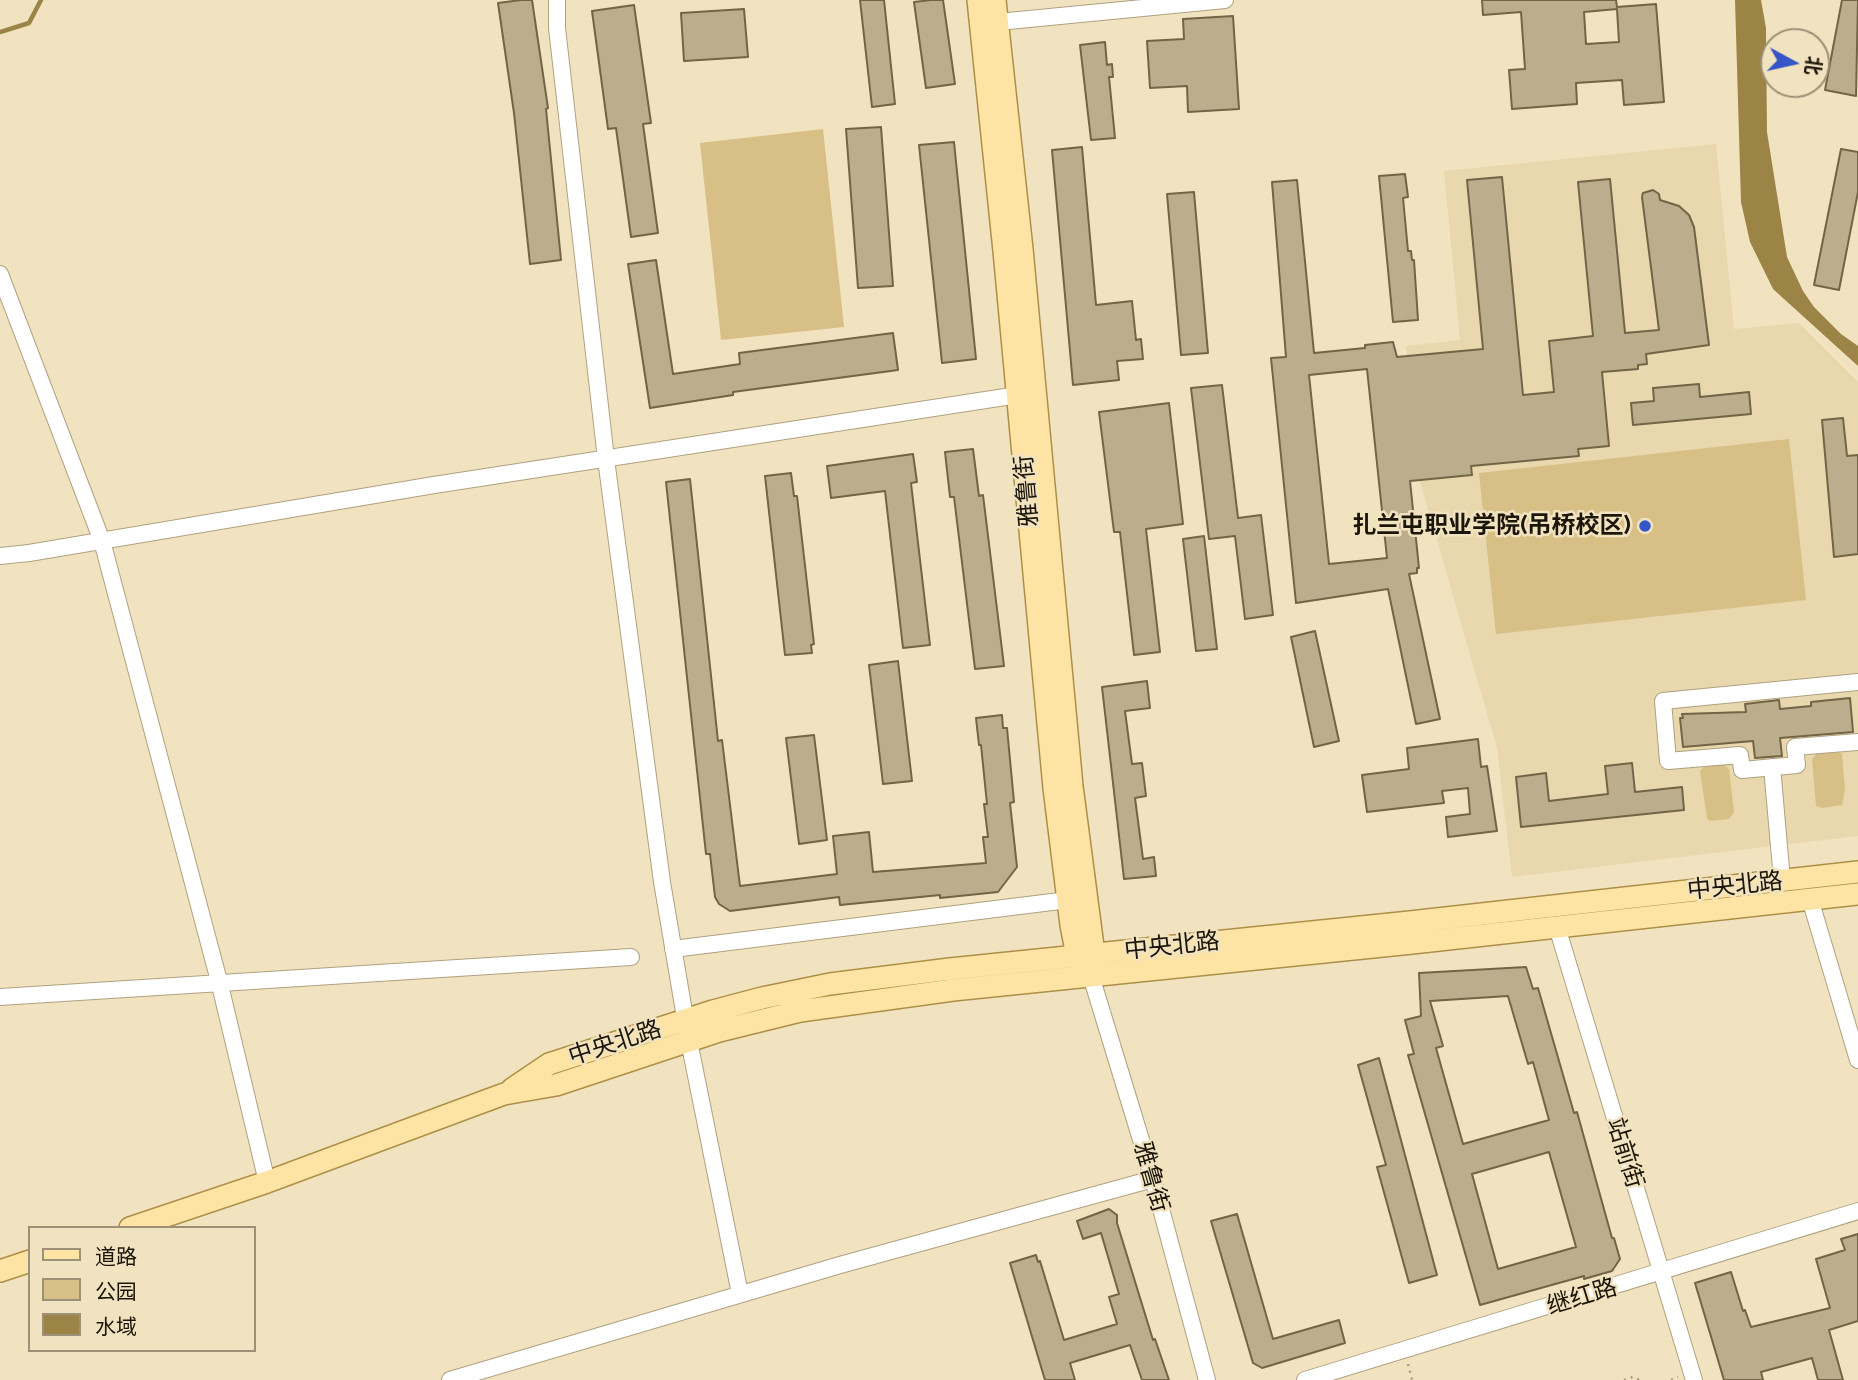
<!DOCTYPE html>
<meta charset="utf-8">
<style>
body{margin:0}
#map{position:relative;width:1858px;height:1380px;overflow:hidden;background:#f2e3c0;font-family:Raleway,"Noto Sans SC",sans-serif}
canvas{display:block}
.legend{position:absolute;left:28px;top:1226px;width:228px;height:126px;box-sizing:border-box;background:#f2e3c0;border:2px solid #9c9177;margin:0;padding:9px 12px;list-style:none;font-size:21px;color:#1b1609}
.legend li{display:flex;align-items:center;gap:14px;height:35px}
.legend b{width:35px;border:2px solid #9c9177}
.north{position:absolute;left:1760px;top:28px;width:70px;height:70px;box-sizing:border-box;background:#f2e3c0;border:2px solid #9c9177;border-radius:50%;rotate:98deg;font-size:19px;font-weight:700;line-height:28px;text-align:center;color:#1b1609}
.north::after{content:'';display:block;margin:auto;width:24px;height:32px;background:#3655c6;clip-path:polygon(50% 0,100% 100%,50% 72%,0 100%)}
</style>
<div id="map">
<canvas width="1858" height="1380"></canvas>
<ul class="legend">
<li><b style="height:9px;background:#fde3a4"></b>道路</li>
<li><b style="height:19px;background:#d7bf86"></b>公园</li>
<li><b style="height:19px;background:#9c8346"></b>水域</li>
</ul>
<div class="north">北</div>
</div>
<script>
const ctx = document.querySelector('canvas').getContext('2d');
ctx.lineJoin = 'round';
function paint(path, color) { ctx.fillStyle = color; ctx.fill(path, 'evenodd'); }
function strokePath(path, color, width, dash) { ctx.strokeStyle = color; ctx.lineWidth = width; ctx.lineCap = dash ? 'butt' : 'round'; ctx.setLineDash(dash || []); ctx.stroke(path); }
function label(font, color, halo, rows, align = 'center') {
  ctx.font = font + ' Raleway,"Noto Sans SC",sans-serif'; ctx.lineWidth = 5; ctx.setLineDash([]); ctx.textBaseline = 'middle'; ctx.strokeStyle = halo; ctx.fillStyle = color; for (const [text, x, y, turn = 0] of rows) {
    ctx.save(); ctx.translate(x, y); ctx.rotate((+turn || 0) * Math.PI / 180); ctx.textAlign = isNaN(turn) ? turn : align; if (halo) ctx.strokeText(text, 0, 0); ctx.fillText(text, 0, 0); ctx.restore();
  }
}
paint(new Path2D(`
 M1716 144 1734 329 1799 323 1858 382V836L1512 877 1497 748 1419 478 1406 346 1460 340 1444 171Z`), '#e9d7ae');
paint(new Path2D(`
 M823 129 844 327 721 340 700 143Z
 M1789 439 1806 600 1496 634 1479 473Z
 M1835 751 1842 754 1845 789 1842 805 1822 808 1816 806 1812 759 1817 753Z
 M1720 762 1729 769 1734 812 1729 819 1710 821 1707 818 1700 771 1706 764Z`), '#d7bf86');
paint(new Path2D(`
 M1735 0H1761L1766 28 1767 132 1787 257 1803 291 1814 307 1841 334 1858 346V366L1773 289 1750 242 1741 202Z`), '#9c8346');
strokePath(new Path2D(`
 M0 32 29 23 41 0`), '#9c8346', 4.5);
const building = new Path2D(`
 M521 0H532L548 108 546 109 561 260 530 264 514 113 498 3Z
 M860 0H884L895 104 872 107Z
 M931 0H943L955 84 926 88 914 2Z
 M1482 0H1616L1617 7 1656 4 1664 102 1624 105 1622 80 1576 83 1577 104 1512 109 1509 70 1525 69 1521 12 1483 15ZM1617 9 1619 42 1586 44 1584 12Z
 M1842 0H1858L1856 96 1825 90Z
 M634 5 651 123 643 124 658 233 631 237 616 128 608 129 592 11Z
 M744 9 748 57 684 61 681 13Z
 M1233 16 1239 109 1188 112 1187 86 1150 88 1147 41 1184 39 1183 19Z
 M1105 42 1107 65 1112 64 1113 77H1109L1115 138 1091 140 1080 45Z
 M881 127 893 286 858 288 846 129Z
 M954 142 976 359 942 363 919 145Z
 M1082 147 1096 305 1132 301 1136 340 1141 339 1143 359 1117 361 1119 380 1073 385 1052 150Z
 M1841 149 1858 152V192L1839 290 1814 285Z
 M1405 174 1408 197 1403 198 1408 251H1411L1412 260H1414L1418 320 1393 322 1379 176Z
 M1502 177 1523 395 1554 392 1549 341 1593 336 1578 182 1610 179 1625 333 1659 330 1642 197 1643 193 1653 190 1659 194 1660 200 1679 206 1689 215 1694 227 1709 345 1646 354 1647 364 1638 365V369L1602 372 1609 446 1578 449 1579 456 1471 466 1472 475 1410 481 1419 568H1417V573L1409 574 1440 719 1416 724 1388 589 1296 603 1271 358 1286 357 1272 182 1297 180 1314 353 1365 348V345L1393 342 1397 357 1483 349 1467 180ZM1367 369 1387 558 1329 564 1309 375Z
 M1194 192 1208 353 1181 355 1167 194Z
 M656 260 673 374 740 364 739 353 893 333 898 370 733 392V395L650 408 628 264Z
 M1699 384 1700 397 1749 392 1751 414 1633 425 1631 403 1654 401 1653 388Z
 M1222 385 1238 518 1261 515 1273 615 1245 619 1235 536 1209 539 1191 388Z
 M1169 403 1183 524 1146 529 1160 652 1134 655 1120 532H1114L1099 412Z
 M1843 418 1847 456 1858 455V554L1834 557 1822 420Z
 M973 449 979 496 983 495 1004 666 975 669 954 497H950L945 452Z
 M913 454 917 482 911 483 930 645 903 648 885 491 831 498 827 466Z
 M791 473 794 496H797L814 644 811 645 812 653 785 655 765 476Z
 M690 479 718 741 722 740 740 886 837 874 833 836 869 832 873 872 986 863 983 837H988L984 804H987L981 745H979L976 718 1002 715 1003 728H1007L1014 802 1010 803 1017 867 998 892 940 898V895L840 905 839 897 730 911 719 904 715 897 710 854H706L666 482Z
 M1204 536 1217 649 1196 651 1183 539Z
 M1315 631 1339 741 1314 747 1291 637Z
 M898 661 912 781 883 784 869 665Z
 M1147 681 1150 708 1125 711 1132 764 1142 763 1146 796 1135 798 1143 859 1154 857 1156 876 1124 879 1102 687Z
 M1850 698 1853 732 1780 738 1782 756 1755 758 1753 741 1683 747 1680 718H1683L1682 714 1746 712 1745 704 1779 700 1780 709 1811 706V702Z
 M814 735 827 840 799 844 786 738Z
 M1478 739 1481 767 1487 766 1497 831 1448 837 1446 817 1470 814 1468 788 1442 791 1444 803 1367 812 1362 775 1409 769 1407 748Z
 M1632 763 1635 792 1682 787 1684 810 1521 827 1516 777 1546 773 1549 801 1608 794 1605 766Z
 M1526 967 1533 989 1538 988 1574 1113 1577 1112 1612 1238H1614L1620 1259 1612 1271 1584 1279V1276L1480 1305 1408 1055 1414 1054 1405 1020 1421 1016 1419 973ZM1508 996 1528 1064 1533 1062 1549 1120 1463 1144 1436 1048 1443 1046 1430 1001ZM1549 1152 1576 1247 1498 1269 1472 1174Z
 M1379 1058 1437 1275 1409 1283 1377 1167 1386 1165 1358 1065Z
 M1109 1209 1117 1215V1223L1153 1340 1155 1339 1169 1380H1142L1130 1345 1070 1363 1075 1380H1045L1010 1263 1036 1255 1038 1262 1040 1261 1064 1340 1117 1324 1109 1297 1119 1294 1101 1233 1083 1239 1077 1221Z
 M1237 1214 1273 1339 1339 1320 1345 1343 1262 1368 1253 1363 1211 1221Z
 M1858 1234V1321L1829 1330 1843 1380H1818L1812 1358 1761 1372 1763 1380H1724L1695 1283 1731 1272 1743 1311 1745 1310 1751 1327 1830 1308 1816 1259 1845 1250 1841 1239Z`);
paint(building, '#bcae8d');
strokePath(building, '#726546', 2);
const minor = new Path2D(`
 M557 0V28L606 459 662 882 689 1041 740 1294
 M998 22 1225 0
 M0 274 102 541 219 981 267 1182
 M0 556 29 553 434 485 1018 395
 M1858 682 1663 701 1668 761 1740 755 1742 770 1797 765 1795 747 1858 742
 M1772 767 1782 880
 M1810 899 1858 1060
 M1557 927 1694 1380
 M673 949 1068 900
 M1091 976 1153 1179 1207 1380
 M0 997 631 957
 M450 1380 840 1265 1153 1179
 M1305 1380 1858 1211`);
const major = new Path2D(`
 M978 0 1004 251 1054 788 1071 925 1077 956 1085 967
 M995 0 1022 249 1072 786 1094 954 1093 967
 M512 1089 549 1064 713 1011 762 998 830 984 950 969 1410 922 1858 872
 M130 1228 267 1182 504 1094 556 1085 719 1031 800 1011 953 990 1412 943 1858 894
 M0 1271 30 1261`);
strokePath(minor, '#afa180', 18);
strokePath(major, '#ad9047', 24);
strokePath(new Path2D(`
 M1408 1364 1412 1380
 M1624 1380 1633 1377 1640 1380
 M1671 1380 1678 1377`), '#a89c81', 2.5, [2, 5]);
strokePath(minor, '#fff', 16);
strokePath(major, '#fde3a4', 21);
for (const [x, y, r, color] of [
 [1645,526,7,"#3655c6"]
]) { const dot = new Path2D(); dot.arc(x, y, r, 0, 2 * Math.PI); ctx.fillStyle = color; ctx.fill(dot); strokePath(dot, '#f2e3c0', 2.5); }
label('24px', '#1b1609', '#f2e3c0', [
 ["雅鲁街",1027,491,-95],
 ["中央北路",1735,886,-6],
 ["中央北路",1172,946,-6],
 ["中央北路",615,1043,-18],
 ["站前街",1625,1153,73],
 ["雅鲁街",1151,1177,74],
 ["继红路",1582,1297,-17]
]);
label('bold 24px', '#1b1609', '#f2e3c0', [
 ["扎兰屯职业学院(吊桥校区)",1631,526]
], 'right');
</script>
